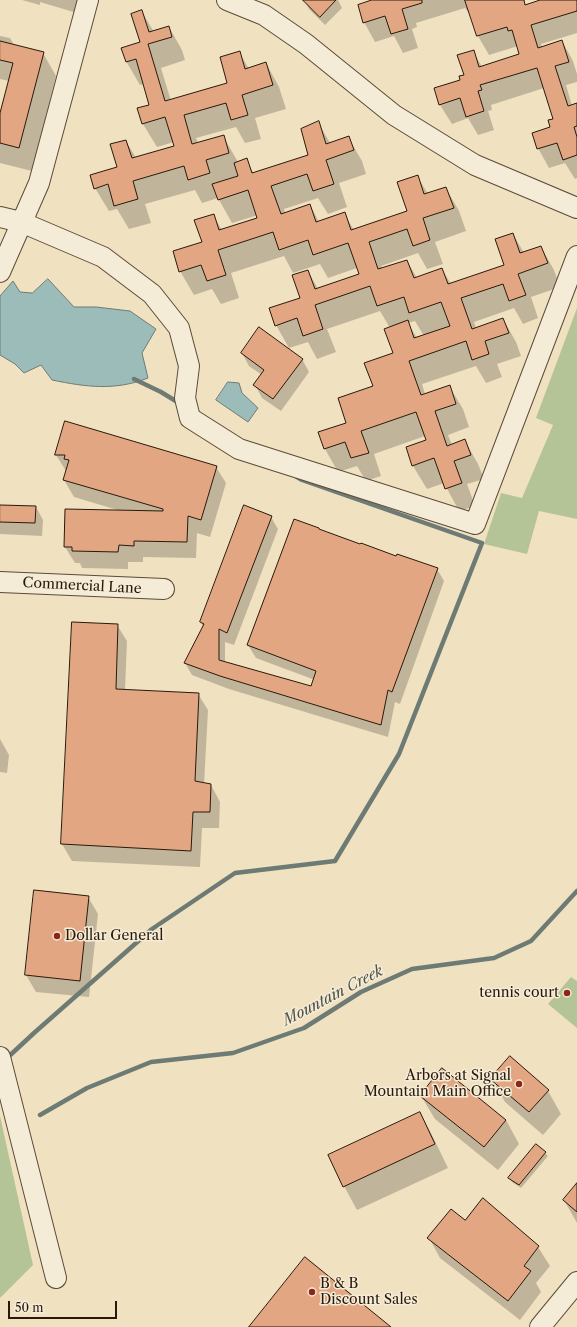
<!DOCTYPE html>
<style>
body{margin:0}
#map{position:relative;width:577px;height:1327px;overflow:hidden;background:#f0e1c1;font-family:"Libre Caslon Text",serif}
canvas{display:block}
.scale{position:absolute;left:8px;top:1301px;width:109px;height:18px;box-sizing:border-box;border:2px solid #29190b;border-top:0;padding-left:5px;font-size:12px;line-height:14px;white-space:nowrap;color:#29190b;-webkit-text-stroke:3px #f5ecd7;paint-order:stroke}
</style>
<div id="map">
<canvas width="577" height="1327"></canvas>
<div class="scale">50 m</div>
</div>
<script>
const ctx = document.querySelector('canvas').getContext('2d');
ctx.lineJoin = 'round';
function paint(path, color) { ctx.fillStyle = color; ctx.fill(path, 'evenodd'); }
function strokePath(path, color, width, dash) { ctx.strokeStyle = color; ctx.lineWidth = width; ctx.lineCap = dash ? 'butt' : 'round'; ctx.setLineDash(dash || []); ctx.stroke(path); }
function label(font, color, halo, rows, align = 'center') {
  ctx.font = font + ' "Libre Caslon Text",serif'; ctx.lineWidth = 3; ctx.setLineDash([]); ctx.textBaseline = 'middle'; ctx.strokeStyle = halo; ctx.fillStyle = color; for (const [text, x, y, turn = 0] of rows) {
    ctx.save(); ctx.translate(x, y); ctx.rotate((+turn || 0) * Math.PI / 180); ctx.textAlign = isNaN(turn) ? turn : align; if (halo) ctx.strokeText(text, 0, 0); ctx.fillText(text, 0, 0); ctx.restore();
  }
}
paint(new Path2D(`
 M577 308V519L539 511 527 554 484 544 501 493 522 498 553 425 536 418Z
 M571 977 577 981V1028L548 1004Z
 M0 1116 33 1265 0 1298Z`), '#b5c497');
const water = new Path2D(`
 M48 279 74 307H96L130 311 156 329 142 353 148 378C115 391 86 387 52 380L41 365 24 373 15 364 0 355V296L13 281 20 292 32 293Z
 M228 382 239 383 242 393 258 408 248 422 216 400Z`);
paint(water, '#9cbcba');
strokePath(water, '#6e7b74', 1);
paint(new Path2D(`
 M22 0H81L77 13 40 2V5Z
 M305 0H338L342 8 325 25 309 9 305 1Z
 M376 0H514L521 7 544 0H577V33L541 44 542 47 562 41 573 61 577 74V82L566 85 572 106 577 104V178L575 179 565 163 549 168 538 148 552 128 554 120 544 88 491 105 492 110 488 111 494 130 478 135 468 118 452 124 440 105 435 88 461 80 465 76 473 51 482 67 521 55 518 46 489 55 478 36 470 13H469L465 8 416 23 417 27 412 29 418 48 403 53 394 36 375 42 364 22Z
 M142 12 154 32 169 27 182 50 185 60 161 68 171 101 229 84 239 52 249 69 266 63 279 87 286 109 255 118 261 139 245 143 236 127 196 138 198 143 223 136 238 162 246 160 254 174 310 155 318 122 330 143 348 137 362 161 366 174 339 183 347 207 328 214 318 198 284 209 285 213 310 205 319 222 344 214 354 230 408 211 417 176 428 194 446 188 459 211 466 231 435 242 443 264 427 269 418 253 381 266 383 269 407 261 417 278 442 269 451 284 505 265 513 234 524 253 541 247 554 270 560 287 531 297 538 318 523 324 514 308 474 322 476 328 503 319 516 342 521 356 497 364 502 377 486 383 476 366 422 384 425 394 449 386 463 409 469 427 448 435 452 445 465 441 478 464 484 479 467 484 475 506 459 511 444 483 427 489 413 466 427 441 425 436 374 454 381 476 366 481 357 466 338 472 325 449 348 423 374 387 394 354 390 328 380 311 327 329 336 352 317 359 308 342 289 348 276 325 301 298 308 271 318 289 360 275 357 268 328 278 320 264 293 273 284 256 231 273 239 298 221 304 212 289 194 295 180 271 203 242 213 215 222 230 259 218 258 215 232 223 218 198 202 203 195 190 145 204 151 223 129 229 117 209 109 211 95 188 118 167 126 141 136 158 175 147 174 142 157 147 143 124 151 105 144 84 140 85 126 61 141 43ZM415 321 424 336 417 338 408 323Z
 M0 36 10 38 14 45 43 53 56 76 32 171 0 163V117L9 81 0 79Z
 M242 353 302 359 309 372 281 411 262 398 255 385 262 375 249 366Z
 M66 422 216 467 226 483 210 537 197 533 196 558 143 557V562H128V569L82 568 80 563H75L65 547 121 511 74 497 64 480 66 471 56 455Z
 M0 506 36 507 43 520 42 536 0 534Z
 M271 517 278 529 234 645 225 642V663L312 687 315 680 256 658 248 645 397 557 437 569 444 581 400 704 395 702 388 737 229 689 192 675 185 663 203 627 201 622Z
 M73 623 117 625 127 641 125 690 198 694 208 710 204 784 211 785 220 802 219 828H202L200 867 72 861 62 844Z
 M0 739 9 755 7 773 0 772Z
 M88 897 98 914 89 997 36 992 26 975Z
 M492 1079 548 1091 561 1114 543 1135 505 1102Z
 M421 1096 506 1120 519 1144 498 1170 435 1119Z
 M420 1113 433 1137 448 1168 357 1210 344 1186Z
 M545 1153 548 1156 521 1188 512 1182 509 1178Z
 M577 1185V1223L564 1200Z
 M465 1222 538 1247 550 1266 536 1283 541 1292 520 1320 440 1258 429 1238Z`), '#0003');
strokePath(new Path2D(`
 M134 379 161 392 179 403
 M6 1059 34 1033 152 929 235 873 335 861 399 754 482 543 302 480 297 477
 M40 1115 87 1088 151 1062 233 1053 304 1028 361 992 412 969 494 958 531 941 577 891`), '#6e7b74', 4.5);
const building = new Path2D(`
 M303 0H336L320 17Z
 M372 0H422V3L402 9 408 29 391 34 385 16 363 23 358 5Z
 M465 0H524L525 5 540 0H577V11L531 25 538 48 562 40 569 62 555 66 568 106 577 103V126L574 127 577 137V155L563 160 557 143 537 149 532 133 550 127 548 120 553 119 537 68 480 85 482 90 478 91 484 111 466 117 460 98 439 105 434 88 460 80 459 76 464 75 457 55 474 50 479 67 519 54 512 30 508 31 507 27 477 36Z
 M142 10 149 32 169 26 172 37 148 44 165 101 227 83 220 57 240 51 245 69 266 62 273 85 242 95 248 115 231 120 226 103 184 115 192 144 224 135 229 153 206 160 210 173 188 180 184 166 133 181 138 199 114 206 108 184 94 189 90 175 117 167 110 144 126 140 132 158 174 146 165 117 142 124 137 108 149 105 136 59 126 62 121 48 140 42 131 14Z
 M0 41 44 52 19 148 0 143V113L13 63 0 60Z
 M319 121 326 144 349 136 354 150 326 160 334 184 313 191 307 174 271 186 281 214 310 204 316 222 345 212 351 230 407 211 397 182 418 175 424 194 446 187 454 208 423 218 430 240 413 246 407 229 369 242 378 269 407 260 414 278 442 268 448 284 504 265 495 239 513 233 520 253 541 246 548 263 518 274 526 295 509 301 503 284 461 298 472 329 503 318 509 333 485 341 489 354 472 360 466 341 409 361 421 395 450 385 456 404 435 411 447 446 465 439 471 455 454 461 462 483 445 489 434 458 412 466 406 447 426 440 416 412 361 431 369 453 351 458 345 442 324 449 318 432 346 423 338 398 373 386 364 363 393 353 384 329 408 320 414 338 450 326 441 302 409 313 404 297 377 306 370 286 315 305 323 329 303 336 297 318 275 326 269 308 300 298 292 275 308 270 315 289 359 274 348 243 313 255 308 240 279 250 273 232 218 250 226 275 207 281 201 265 179 272 173 251 202 242 194 220 214 214 219 230 257 218 248 190 218 200 212 184 238 176 234 163 247 158 252 173 308 155 301 129Z
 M259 327 303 359 273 399 253 385 264 370 241 353Z
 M65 421 217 466 201 520 188 516 187 542 134 541V546L119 545 118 552 72 551V547H64L65 509 163 511V509L63 480 69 460 64 459 65 455H55Z
 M0 505 36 506 35 523 0 522Z
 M244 505 272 516 227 633 219 629V660L311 686 316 671 247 645 294 519 319 528V529L360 544 361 543 396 556 397 554 438 568 392 692 388 690 381 725 220 676 184 663 204 624 200 622Z
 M72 622 118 624 116 689 199 693 195 781 211 784 210 812H193L191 851 61 844Z
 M34 890 89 896 80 981 25 975Z
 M510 1056 549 1090 529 1112 490 1079Z
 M442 1068 506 1120 484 1147 420 1096Z
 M420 1112 435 1144 343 1187 328 1155Z
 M536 1144 546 1152 519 1185 508 1178Z
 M577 1183V1212L563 1200Z
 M483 1198 539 1246 524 1266 531 1271 508 1301 427 1238 451 1209 465 1220Z
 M305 1257 391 1327H249Z`);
paint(building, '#e2a682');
strokePath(building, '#29190b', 1);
const minor = new Path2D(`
 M227 0 264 15 306 44 394 115 475 165 577 208
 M0 217 21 222 103 257 152 294 179 328 189 366 185 398 190 418 239 449 475 524 577 256
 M0 272 39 183 88 0
 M0 582 164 589
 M0 1057 56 1278
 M540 1327 577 1282`);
strokePath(minor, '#5b4b38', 22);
strokePath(minor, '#f5ecd7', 20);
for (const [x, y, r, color] of [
 [57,936,4,"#8f2418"],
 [567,993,4,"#8f2418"],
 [519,1084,4,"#8f2418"],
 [312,1292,4,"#8f2418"]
]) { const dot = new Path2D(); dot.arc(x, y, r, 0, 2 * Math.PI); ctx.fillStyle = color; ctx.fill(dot); strokePath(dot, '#f5ecd7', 1.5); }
label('14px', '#29190b', '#f5ecd7', [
 ["Commercial Lane",82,586,3]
]);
label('14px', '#29190b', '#f5ecd7', [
 ["Dollar General",65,936],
 ["tennis court",559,993,"right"],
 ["Arbors at Signal",511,1076,"right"],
 ["Mountain Main Office",511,1092,"right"],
 ["B & B",320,1284],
 ["Discount Sales",320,1300]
], 'left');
label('italic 15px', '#515248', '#f5ecd7', [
 ["Mountain Creek",333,996,-28]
]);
</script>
